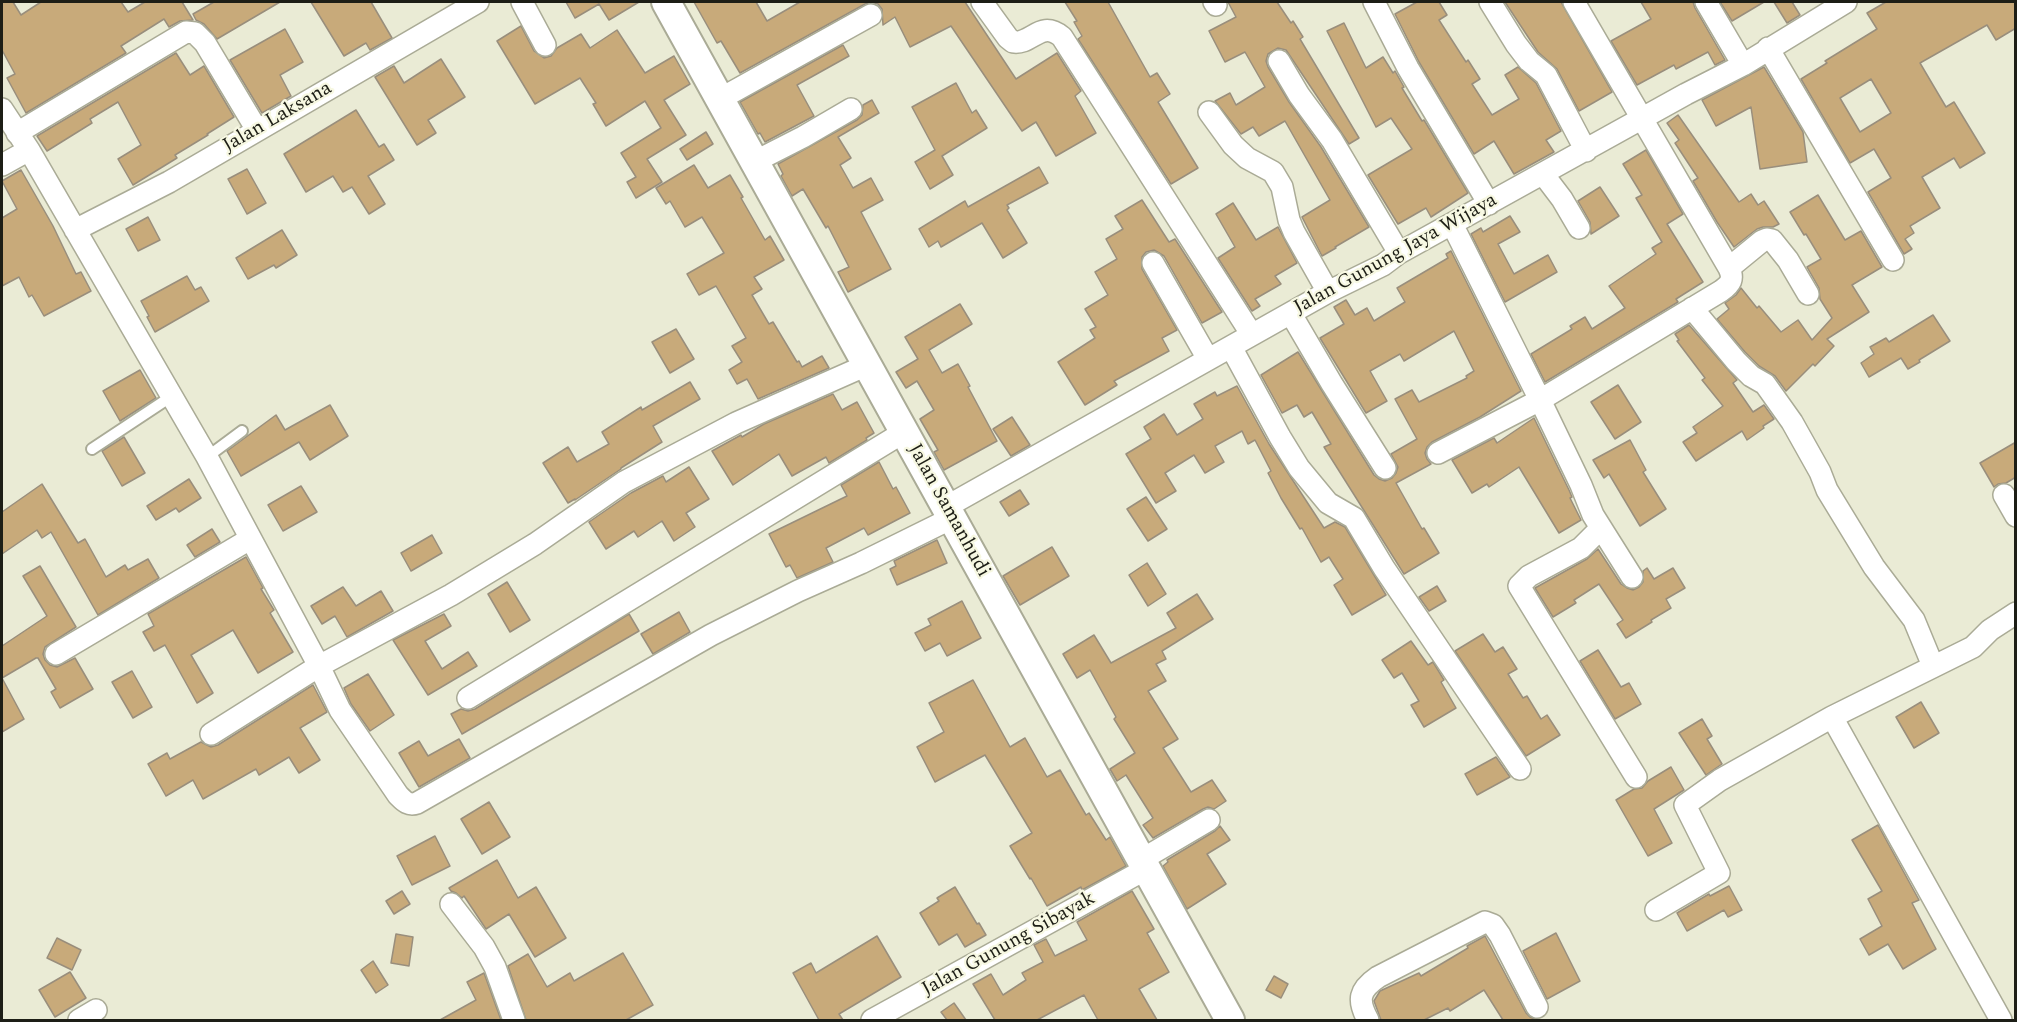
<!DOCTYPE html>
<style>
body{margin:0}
#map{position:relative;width:2017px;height:1022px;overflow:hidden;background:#eaebd5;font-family:Spectral,serif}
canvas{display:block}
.frame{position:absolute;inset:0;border:3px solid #1d1e16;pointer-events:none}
</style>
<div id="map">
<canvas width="2017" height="1022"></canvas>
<div class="frame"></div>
</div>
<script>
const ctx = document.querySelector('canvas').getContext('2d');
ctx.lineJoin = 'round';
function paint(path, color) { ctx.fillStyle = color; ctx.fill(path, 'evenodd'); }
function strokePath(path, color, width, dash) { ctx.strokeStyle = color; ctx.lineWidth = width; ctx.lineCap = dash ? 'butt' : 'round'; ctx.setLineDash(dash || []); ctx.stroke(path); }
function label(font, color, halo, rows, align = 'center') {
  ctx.font = font + ' Spectral,serif'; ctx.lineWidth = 4.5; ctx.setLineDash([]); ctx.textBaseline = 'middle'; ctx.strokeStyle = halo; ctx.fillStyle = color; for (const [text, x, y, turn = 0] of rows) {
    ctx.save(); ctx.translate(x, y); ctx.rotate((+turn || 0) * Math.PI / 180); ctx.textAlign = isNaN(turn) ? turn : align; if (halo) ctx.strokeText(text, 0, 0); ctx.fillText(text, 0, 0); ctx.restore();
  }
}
const building = new Path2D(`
 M2 2H13L21 15 41 2H121L128 12 145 2H182L193 20 180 21 169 27 164 19 121 46 126 53 26 113 7 78 15 74 2 50Z
 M214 2H280L217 39 204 24 196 20 193 14Z
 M311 2H371L392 38 370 50 366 43 344 56Z
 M566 2H639L609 20 599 4 575 18Z
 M694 2H756L767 21 800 2H965L1016 79 1057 53 1081 91 1075 96 1096 133 1056 156 1036 122 1022 131 951 26 910 47 895 17 883 25 882 9 878 4 871 2 865 4 740 73 721 41 717 43Z
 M1065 2H1108L1150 77 1157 73 1170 94 1158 102 1198 168 1171 184 1078 39 1082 36 1074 22 1077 21Z
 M1228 2H1277L1291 23 1293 21 1303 37 1300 39 1359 138 1349 144 1286 50 1278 48 1268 54 1266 61 1268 67 1289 102 1321 147 1369 227 1335 247 1336 248 1322 256 1302 217 1330 200 1285 121 1259 136 1253 127 1241 134 1215 101 1230 93 1236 105 1265 87 1245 52 1225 62 1209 31 1236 17Z
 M1417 2H1439L1447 15 1439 20 1466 62 1468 60 1480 79 1472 84 1492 115 1519 99 1505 75 1518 67 1536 83 1561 131 1546 140 1554 152 1514 174 1494 141 1474 154 1419 62 1395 14Z
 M1505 2H1561L1612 92 1579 111 1557 69 1538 52Z
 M1641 2H1693L1695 8 1725 60 1715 65 1708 52 1676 69 1674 65 1637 85 1611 41 1651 19Z
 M1720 2H1764L1732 21Z
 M1774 2H1792L1800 15 1787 23Z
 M1886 2H2015L2016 28 1996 40 1987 25 1920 63 1946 107 1954 102 1985 153 1960 168 1954 158 1922 177 1940 208 1910 226 1914 233 1905 239 1912 249 1904 254 1868 192 1891 178 1874 149 1850 163 1801 79 1827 63 1825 61 1877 29 1867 13ZM1871 79 1891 113 1860 132 1840 98Z
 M1344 23 1366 68 1383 57 1393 73 1395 71 1404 87 1402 88 1422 121 1424 120 1468 193 1431 217 1426 208 1398 224 1368 175 1412 149 1391 118 1376 127 1327 31Z
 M521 26 534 51 544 58 551 56 557 48 581 34 590 48 617 30 645 73 674 56 690 84 664 100 686 135 647 159 662 182 636 198 627 182 636 177 621 153 661 128 645 101 606 126 593 104 596 103 580 78 535 104 497 41Z
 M285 29 303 62 280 75 291 96 262 113 230 60Z
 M843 45 849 56 797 85 814 116 765 142 760 133 758 134 740 102Z
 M176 53 190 75 204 66 234 117 207 134 208 135 175 155 177 158 133 185 118 159 141 145 118 102 90 119 92 123 47 151 37 136Z
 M441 59 465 97 428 120 436 133 417 145 375 77 394 66 404 83Z
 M1764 67 1803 132 1807 162 1760 169 1751 107 1716 126 1702 100Z
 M956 83 972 113 976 110 987 128 942 156 953 175 930 189 915 162 935 150 912 107Z
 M872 100 879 113 838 137 851 158 840 165 853 188 871 178 883 200 861 212 891 269 848 292 838 272 849 267 828 226 826 228 803 189 792 196 781 176 783 174 778 164 857 120 862 115 863 105Z
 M356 110 379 147 384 144 394 160 368 176 385 204 369 214 352 187 343 192 333 176 306 192 284 154Z
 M1678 115 1739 202 1751 194 1758 205 1764 201 1779 224 1773 227H1763L1757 229 1734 247 1717 222 1693 181 1698 178 1675 143 1679 140 1667 123Z
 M706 132 713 144 687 160 680 149Z
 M1646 150 1683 214 1667 224 1703 282 1676 299 1678 302 1545 382 1531 354 1572 329 1570 326 1585 317 1592 329 1625 308 1609 286 1656 254 1652 248 1662 242 1636 198 1642 195 1623 164Z
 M694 165 708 188 730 175 743 197 741 198 765 240 770 236 784 260 754 277 762 289 752 295 769 324 773 322 797 362 799 361 802 367 822 356 829 368 758 399 747 379 737 384 729 370 742 362 732 346 746 338 716 286 699 295 687 274 724 253 702 217 685 227 670 201 666 204 656 188Z
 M1039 167 1048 183 1007 205 1009 208 1007 210 1027 243 1003 258 982 223 941 247 938 241 929 247 919 229 965 201 968 207Z
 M247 169 266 203 247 214 228 179Z
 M21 170 53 226 76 274 81 272 91 291 44 316 32 295 29 297 19 277 2 286V218L17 209 2 181Z
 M1600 187 1619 216 1591 234 1590 222 1578 201Z
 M1818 195 1845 240 1861 231 1882 267 1852 285 1869 312 1827 339 1834 346 1815 366 1813 364 1786 391 1775 376 1759 366 1745 352 1717 319 1729 309 1725 303 1736 295 1741 288 1757 308 1759 306 1781 332 1798 320 1812 340 1832 318 1820 299 1819 288 1807 267 1821 259 1806 234 1804 235 1790 212Z
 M1142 200 1169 242 1175 239 1222 312 1202 323 1164 256 1154 250 1146 252 1142 257V269L1177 330 1162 338 1169 351 1114 381 1117 385 1085 405 1058 362 1095 338 1090 330 1096 327 1085 309 1108 295 1095 272 1117 259 1106 239 1123 229 1115 216Z
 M1233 203 1256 240 1278 227 1297 263 1275 276 1281 284 1255 299 1260 306 1252 311 1218 258 1235 247 1216 214Z
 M1510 216 1520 232 1498 244 1514 274 1548 255 1557 272 1505 302 1471 234 1481 228 1483 232Z
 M148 217 160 240 138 251 126 229Z
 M282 230 297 255 276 268 274 265 248 279 236 258Z
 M1451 251 1521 391 1480 417 1432 442 1427 447 1425 453 1427 459 1431 464 1396 483 1422 529 1424 528 1439 553 1404 574 1324 447 1331 444 1312 412 1304 417 1297 405 1282 413 1261 375 1298 352 1374 475 1379 479 1385 481 1392 478 1396 473 1398 467 1391 454 1417 439 1395 399 1412 390 1419 402 1467 378 1466 376 1474 371 1454 331 1404 361 1400 354 1370 371 1387 401 1366 413 1320 338 1344 324 1334 307 1346 300 1355 315 1367 308 1374 321 1405 302 1397 288 1448 258 1446 254Z
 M187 276 195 290 201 287 209 301 155 332 147 317 149 316 141 301Z
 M960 304 972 324 929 350 942 373 958 364 970 386 968 387 997 441 944 470 934 452 938 450 920 419 934 410 917 381 906 388 896 372 918 359 905 337Z
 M1933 315 1950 341 1919 360 1920 362 1908 369 1901 358 1869 377 1861 363 1874 354 1870 347 1886 338 1889 342Z
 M1689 325 1737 380 1733 383 1753 412 1764 405 1774 419 1763 426 1764 428 1747 440 1742 431 1696 461 1683 442 1697 433 1693 427 1723 406 1702 380 1705 378 1677 341 1679 340 1675 334Z
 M676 329 694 359 670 373 652 342Z
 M140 370 156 398 120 421 103 391Z
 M690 382 700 399 653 426 662 442 621 468V469L575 500V499L568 503 543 463 568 447 577 462 609 444 602 432 641 407 642 410Z
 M1618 385 1641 422 1615 439 1591 402Z
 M1237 386 1269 444 1324 528 1335 522 1345 527 1386 595 1352 615 1334 585 1343 579 1329 557 1321 562 1302 528 1300 529 1281 498 1268 473 1271 471 1255 440 1248 444 1242 431 1215 446 1224 462 1205 473 1194 455 1165 473 1176 491 1156 503 1126 454 1151 439 1144 427 1164 414 1177 435 1203 419 1194 404 1215 392 1217 396Z
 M833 394 842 410 857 402 874 433 866 438 867 440 829 463 826 457 792 476 779 454 733 485 712 451 741 435 742 437 764 424Z
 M330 405 348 436 310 460 299 442 241 476 227 451 276 415 285 430Z
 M1012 417 1030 445 1011 456 993 429Z
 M1534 418 1569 490 1572 497 1570 498 1581 520 1559 533 1519 467 1489 487 1487 484 1472 493 1452 460 1494 438 1497 443Z
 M124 437 145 473 122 486 102 451Z
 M1630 440 1646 470 1643 472 1666 509 1640 526 1609 474 1604 478 1593 460Z
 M2016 442V477L2006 483 1998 484 1994 487 1980 463Z
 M879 462 893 489 896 487 910 513 868 535 864 528 826 548 833 562 797 578 790 565 786 567 769 534 847 496 841 485Z
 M689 467 709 499 686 513 695 527 674 541 662 521 638 537 634 531 606 549 589 522 631 493 663 476 666 482Z
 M189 479 201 498 179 512 176 508 156 520 147 506Z
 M42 484 78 543 85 539 106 577 125 565 128 570 148 559 159 578 98 615 51 532 42 538 37 530 2 554V512Z
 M301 486 317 512 283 531 268 505Z
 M1020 490 1029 504 1009 516 1000 502Z
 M1146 497 1167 529 1148 541 1127 509Z
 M212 529 220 542 195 557 187 545Z
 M432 535 442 553 411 571 401 553Z
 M937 540 947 563 897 585 890 569 896 566 894 561Z
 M1052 547 1069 576 1020 605 1003 576Z
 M1598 549 1621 584 1627 588 1633 590 1639 587 1643 582V571L1647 568 1654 579 1673 568 1685 588 1666 599 1671 608 1651 620 1652 622 1626 638 1617 624 1623 620 1599 584 1574 600 1576 603 1553 617 1535 588 1587 559Z
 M246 557 263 588 261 589 274 610 270 613 293 652 258 673 233 630 191 655 213 693 197 703 165 645 154 651 143 632 154 626 148 614Z
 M1147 563 1166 594 1148 606 1129 575Z
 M40 566 76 627 45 647 43 654 45 660 50 665 57 667 75 658 93 689 60 708 51 692 56 689 38 658H36L2 678 24 719 2 732V646L47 616 23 576Z
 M507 582 530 620 510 632 488 594Z
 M1437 586 1446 601 1429 611 1419 597Z
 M343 587 356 606 381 591 393 611 347 637 335 616 322 624 311 606Z
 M1197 594 1213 619 1162 651 1166 659 1156 664 1166 681 1148 691 1178 739 1163 748 1191 792 1212 780 1226 801 1214 809 1208 807 1203 809 1153 838 1143 825 1153 818 1126 775 1117 781 1110 769 1135 753 1114 719 1116 717 1090 670 1077 678 1063 654 1094 635 1111 663 1176 628 1167 613Z
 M962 601 981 638 947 656 940 643 925 651 915 633 931 625 928 619Z
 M679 612 690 632 653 654 641 634Z
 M444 614 451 626 425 641 442 669 468 652 477 666 428 695 393 640Z
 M629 614 639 631 462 734 451 714 461 709 468 711 475 709Z
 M1483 634 1495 652 1503 647 1517 669 1508 674 1523 698 1527 696 1541 719 1547 715 1560 735 1526 756 1455 651Z
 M1411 641 1428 665 1433 662 1444 680 1441 682 1456 708 1424 727 1411 705 1419 701 1402 673 1394 678 1382 660Z
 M1598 650 1621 687 1629 683 1641 704 1615 719 1580 661Z
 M132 671 152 707 133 718 112 682Z
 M368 674 394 715 370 731 351 704 344 688Z
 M973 680 1010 747 1025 738 1047 777 1060 770 1086 815 1089 813 1106 840 1110 837 1126 866 1082 890 1081 887 1047 906 1031 878 1030 879 1010 846 1032 833 985 755 935 782 917 747 944 732 929 703Z
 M313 685 327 712 300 728 320 760 299 773 289 757 259 775 256 769 203 799 193 780 166 796 148 764 167 753 170 759 201 742 211 747 218 745Z
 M1921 702 1939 733 1914 748 1896 717Z
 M1702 719 1712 736 1707 739 1722 764 1706 775 1679 733Z
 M459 739 470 758 419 787 399 753 419 741 428 756Z
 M1496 757 1510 777 1477 795 1465 774Z
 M1671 767 1684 790 1654 809 1672 843 1648 856 1616 800 1634 789 1642 788 1648 781Z
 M489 802 510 837 482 854 461 819Z
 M1878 825 1919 900 1912 903 1936 949 1903 969 1888 944 1869 955 1860 939 1882 926 1868 899 1882 891 1852 840Z
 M1220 826 1230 840 1207 854 1226 884 1187 909 1163 866 1168 862 1167 860 1215 831Z
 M435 836 450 866 412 885 397 856Z
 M497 860 518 898 536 887 566 938 535 957 509 914 486 929 464 896 462 898 456 893 451 891 449 888Z
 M1729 886 1742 910 1728 917 1724 910 1687 931 1677 913 1709 894 1710 896Z
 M955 887 977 924 979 923 986 935 965 947 957 934 939 945 920 913 939 901 937 898Z
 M402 891 410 904 394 914 386 901Z
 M1132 891 1154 929 1147 933 1169 972 1139 989 1157 1020H1098L1084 995 1037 1020H995L973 984 991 974 1003 995 1026 980 1022 973 1043 962 1034 945 1046 939 1055 956 1087 940 1077 922Z
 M1556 933 1580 981 1547 999 1523 951Z
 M396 934 413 937 409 966 391 963Z
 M877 936 901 977 839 1014 843 1020H819L793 973 811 963 816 973Z
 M1485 936 1526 1013 1530 1017 1537 1020H1503L1484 990 1450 1011 1448 1008 1424 1020H1381L1374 1001 1380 991 1419 973 1421 976 1468 948 1467 946Z
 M57 938 81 950 72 970 47 958Z
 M623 953 653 1005 626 1020H526L508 966 528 954 547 987 570 973 574 981Z
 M373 961 388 985 376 993 361 970Z
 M70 972 86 998 55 1017 39 990Z
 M484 973 501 1020H440L476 1000 467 982Z
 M1274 976 1288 984 1281 998 1266 990Z
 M954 1003 966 1020H947L941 1012Z`);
paint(building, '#c8aa7a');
strokePath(building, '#998e7c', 1.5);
const lane = new Path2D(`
 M92 449 172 396
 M207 457 242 431`);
const street = new Path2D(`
 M522 2 545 45
 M982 2 1008 38 1013 42C1032 45 1040 19 1062 37L1252 335
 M1214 2 1216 5
 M1374 2 1408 68 1489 204
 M1490 2 1516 44 1529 61 1546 75 1586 151
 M1706 2 1743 65
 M1768 48 1893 260
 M1279 61 1299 95 1332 140 1399 253
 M720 99 871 15
 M2 109 29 150 207 457 319 666 340 710 398 795C404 801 408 806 417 803L711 635 798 591 861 563 952 518
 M1209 112 1233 145 1247 158 1273 172 1282 187 1289 220 1294 232 1328 292
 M17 133 186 32 195 33 205 43 257 130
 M754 162 803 137 851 109
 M2 165 29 150
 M1543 174 1562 199 1579 228
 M1452 224 1540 400 1721 291C1731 284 1734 279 1729 268L1574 2
 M75 230 169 182 478 2
 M1153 263 1208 359
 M1729 268 1762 241 1767 239 1772 240 1788 260 1808 294
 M1692 308 1736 361 1751 376 1765 384 1792 422 1820 472 1827 490 1874 567 1914 620 1933 666
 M1291 314 1332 384 1385 468
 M1231 347 1280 437 1299 468 1328 503 1354 518 1384 568 1520 769
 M1438 453 1540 400 1581 485 1593 515 1632 577
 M2004 495 2016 516
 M946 507 1328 292 1383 265 1399 253 1686 94 1743 65 1846 2
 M1600 529 1581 548 1529 576 1519 586 1636 777
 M56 654 250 539
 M468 698 904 432
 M1832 717 2001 1020
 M211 734 319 666 451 595 535 544 624 482 736 423 867 365
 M1141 860 1209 820
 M451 904 484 947 495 967 514 1020
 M1656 910 1719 873 1685 805 1720 780 1832 717 1973 647 1990 630 2016 613
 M79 1020 96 1010
 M872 1020 1146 869
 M1368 1020C1357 1000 1359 990 1378 977L1485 922 1493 925 1500 935 1537 1007`);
const secondary = new Path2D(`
 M666 2 1230 1020`);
strokePath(lane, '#aaab96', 14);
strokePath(street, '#aaab96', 24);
strokePath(secondary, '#aaab96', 32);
strokePath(lane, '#fff', 10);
strokePath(street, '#fff', 21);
strokePath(secondary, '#fff', 28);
label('20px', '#1d1e16', '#f7f8e2', [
 ["Jalan Laksana",278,118,-30],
 ["Jalan Gunung Jaya Wijaya",1396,255,-29],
 ["Jalan Samanhudi",948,511,61],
 ["Jalan Gunung Sibayak",1009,945,-29]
]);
</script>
